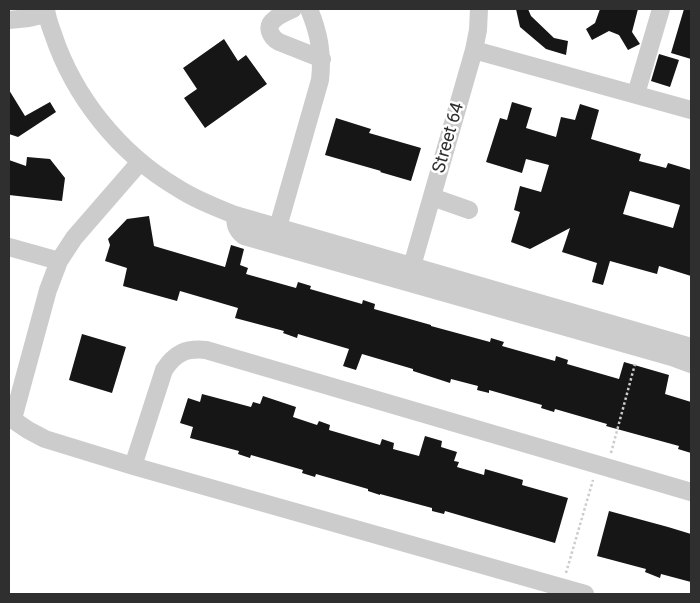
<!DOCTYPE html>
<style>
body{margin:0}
#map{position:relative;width:700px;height:603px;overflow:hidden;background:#fff;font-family:Roboto,sans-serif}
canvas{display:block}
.frame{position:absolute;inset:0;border:10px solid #2f2f2f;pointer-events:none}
</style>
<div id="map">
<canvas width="700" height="603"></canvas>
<div class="frame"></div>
</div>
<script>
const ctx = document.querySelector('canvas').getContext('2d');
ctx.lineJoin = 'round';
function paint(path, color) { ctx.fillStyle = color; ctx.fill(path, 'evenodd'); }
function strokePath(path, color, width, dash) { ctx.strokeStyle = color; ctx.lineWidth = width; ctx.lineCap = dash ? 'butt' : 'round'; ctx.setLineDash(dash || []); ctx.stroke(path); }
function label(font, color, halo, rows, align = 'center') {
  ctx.font = font + ' Roboto,sans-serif'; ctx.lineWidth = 5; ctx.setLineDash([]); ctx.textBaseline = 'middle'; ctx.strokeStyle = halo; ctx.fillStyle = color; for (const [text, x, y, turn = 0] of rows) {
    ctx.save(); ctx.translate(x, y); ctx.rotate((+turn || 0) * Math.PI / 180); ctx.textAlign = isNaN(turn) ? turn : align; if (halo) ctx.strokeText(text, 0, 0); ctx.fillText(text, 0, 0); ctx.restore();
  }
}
paint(new Path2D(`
 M516 9H528L531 16 554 38 568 41 566 55 546 49 520 27Z
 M600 9H638L632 32 640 44 628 50 619 35 609 31 592 40 586 29 595 23Z
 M684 9H691V59L671 53Z
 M224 39 238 61 246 55 267 84 205 128 184 98 197 89 183 68Z
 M659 54 679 60 670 87 651 81Z
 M9 90 25 116 50 102 56 112 18 137 9 134Z
 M512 102 532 108 526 128 556 137 561 117 575 120 580 104 599 110 591 139 641 154 639 161 666 168 668 163 691 170V276L659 266 657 274 610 261 603 285 592 282 597 263 562 252 570 228 530 249 511 242 520 212 514 210 520 186 541 192 549 165 526 159 522 173 486 162 500 118 507 120ZM630 191 680 205 673 228 623 214Z
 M336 118 371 129 369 133 421 148 411 181 380 172 381 171 325 155Z
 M27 157 50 159 65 178 62 201 9 195V160L26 166Z
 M149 216 154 246 225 267 231 245 244 249 240 265 248 268 246 274 296 288 298 282 311 286 310 289 362 304 363 300 375 304 374 309 431 325V326L490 342 491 338 504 342 502 346 555 361 556 356 568 360 567 364 619 379 624 362 669 375 665 394 691 402V453L678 449 679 446 606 426 607 424 555 409 554 412 541 408 542 405 489 390V393L477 390 478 386 451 379 450 383 413 371V369L362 354 356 370 343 366 349 349 298 334 297 338 283 333 284 331 235 318 238 308 180 291 177 301 123 286 127 268 105 261 110 245 108 239 127 219Z
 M82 334 126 347 112 393 69 380Z
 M202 394 251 407 253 402 260 404 263 396 296 407 293 417 317 425 319 421 330 425 329 430 380 445 382 439 394 443 393 449 419 456 425 436 442 441 441 447 457 452 454 461 459 462 457 467 484 475 485 469 523 480 522 485 568 498 555 543 445 511 444 514 432 511V508L380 494V495L368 491V489L316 474 315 477 302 473 303 470 251 455 250 458 238 454 239 451 190 438 193 427 180 423 188 398 200 402Z
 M609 511 668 527 691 534V582L661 574 660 578 645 572 646 569 597 556Z`), '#161616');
strokePath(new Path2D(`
 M611 453 635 364
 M566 573 593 480`), '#ccc', 2.5, [2.5, 2.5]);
strokePath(new Path2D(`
 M46 9C47 18 50 26 53 34 74 97 119 153 176 187 194 199 215 207 235 215L691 347
 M293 9C287 12 280 14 275 19 265 26 270 37 279 42L322 59
 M9 20 29 18 46 14
 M474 50 691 110
 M636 94 661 9
 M432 197 469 210
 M235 215C235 224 236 230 244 236L672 357 691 364
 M278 227 320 80C323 54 319 33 309 9
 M9 247 59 261
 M412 266 474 50 478 30 479 9
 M9 417 28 430 45 439 133 466 585 594
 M13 419 48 290 59 261 74 238 140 162
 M133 466 164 370C175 353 186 348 206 350L691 492`), '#ccc', 18);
label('18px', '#2f2f2f', '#fff', [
 ["Street 64",449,138,-74]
]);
</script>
